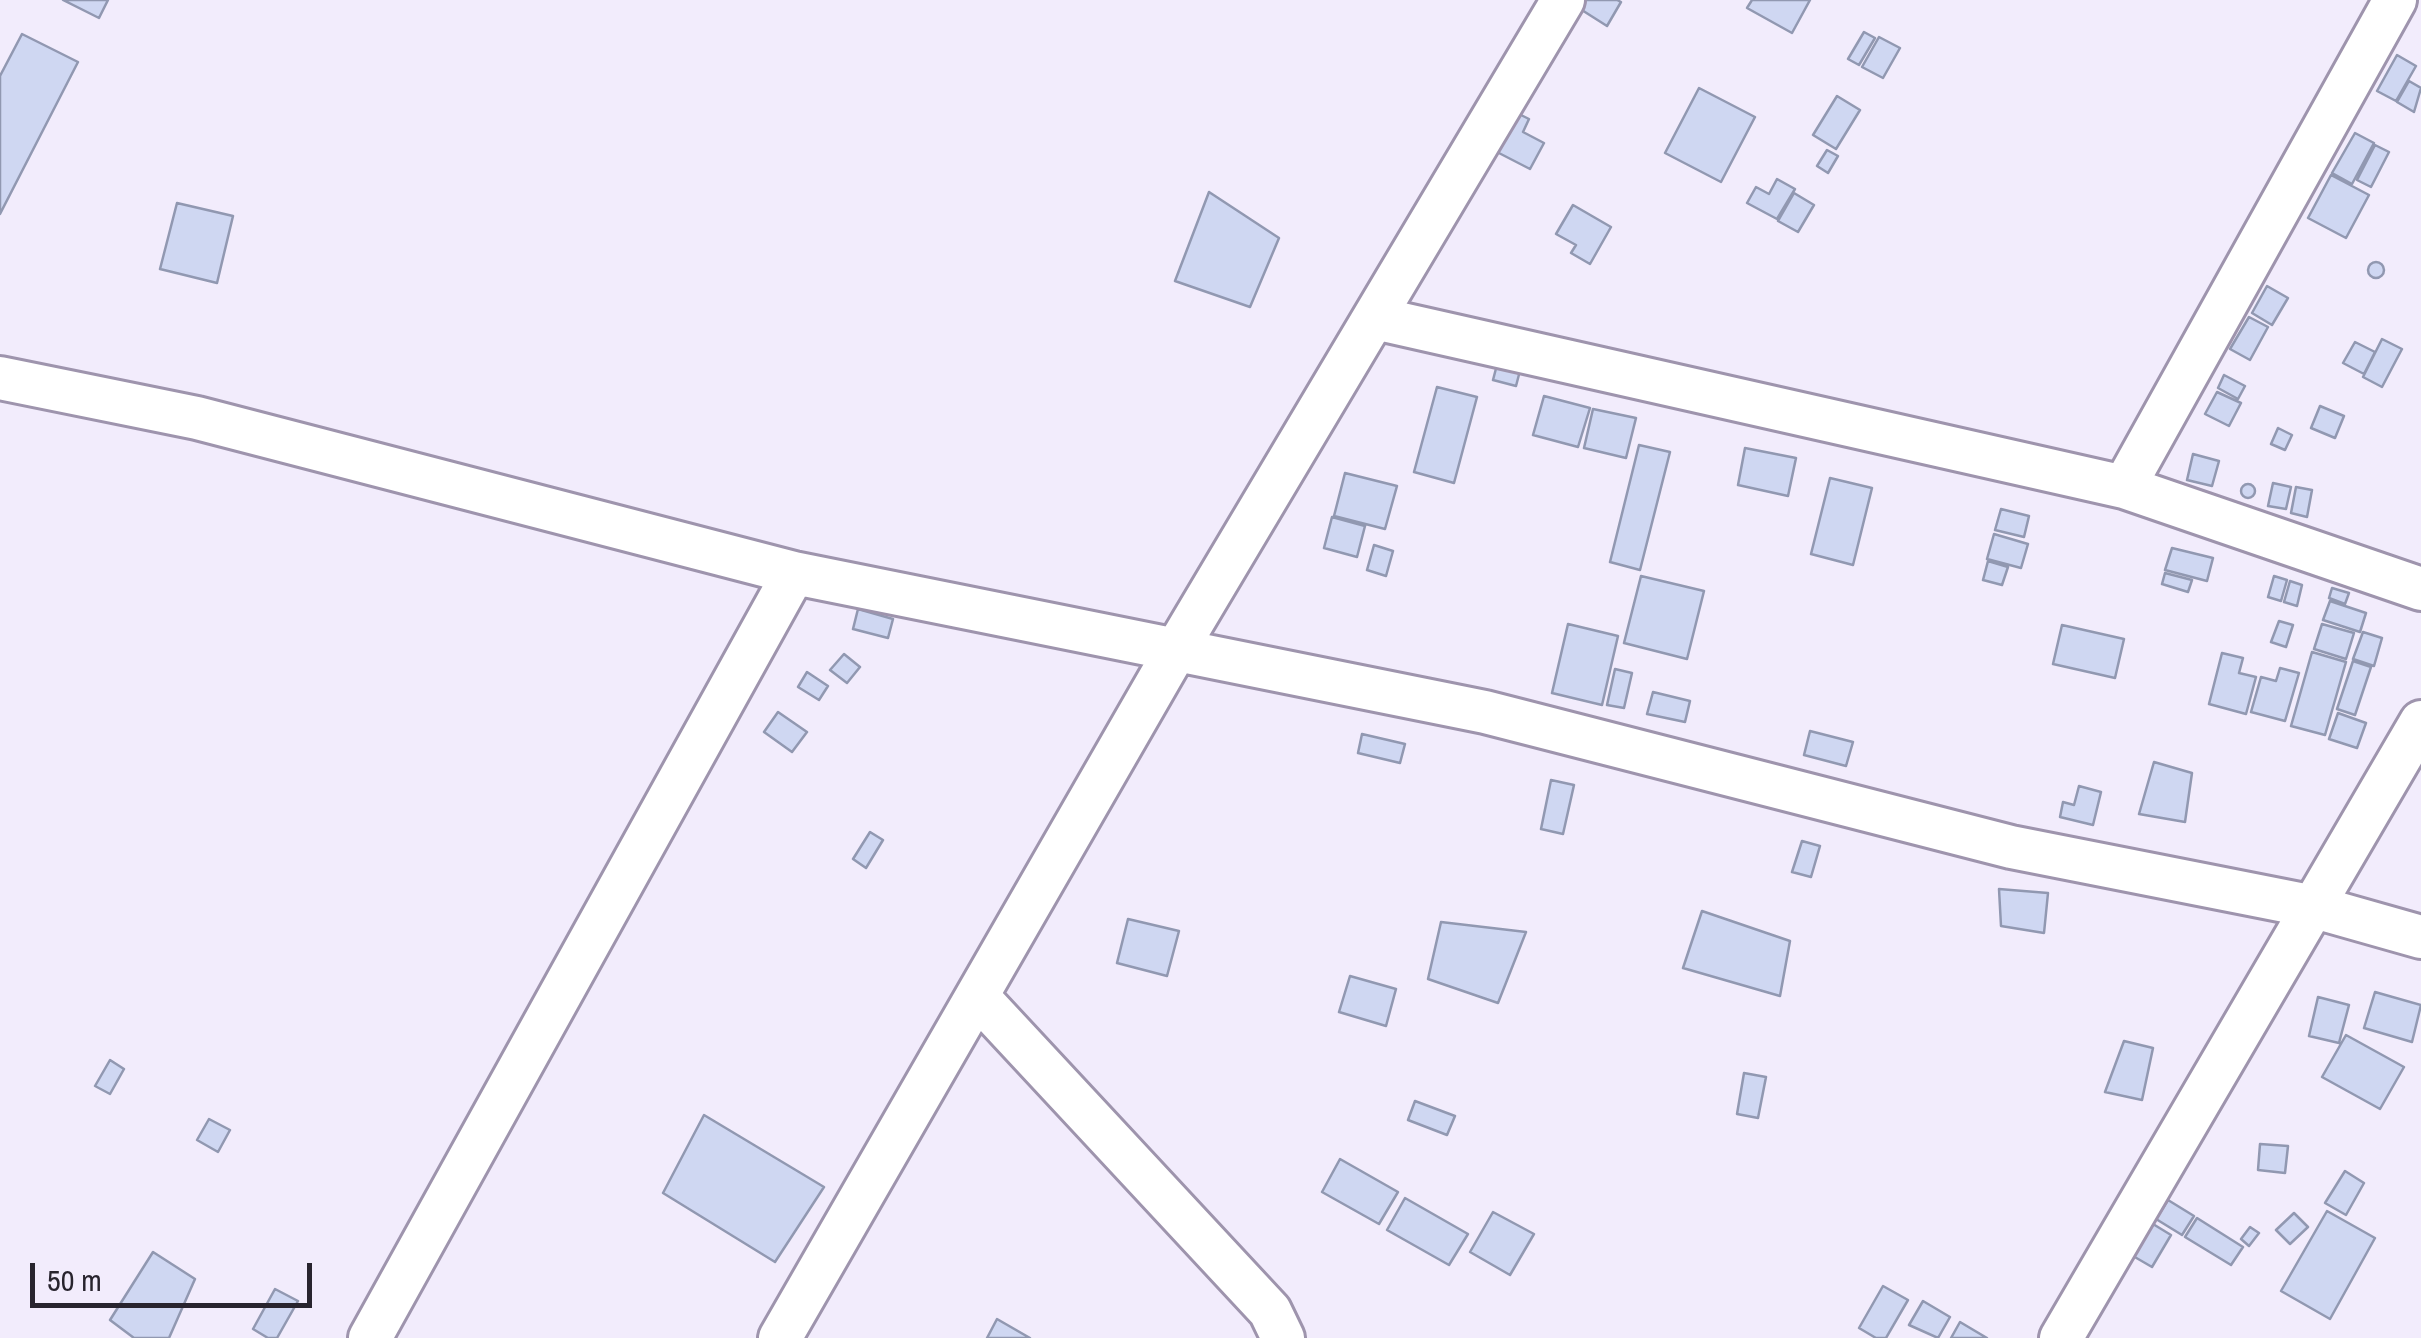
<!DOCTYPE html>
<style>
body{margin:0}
#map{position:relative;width:2421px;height:1338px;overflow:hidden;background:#f2ecfc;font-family:"Archivo Narrow",sans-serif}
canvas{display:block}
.scale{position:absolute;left:30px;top:1263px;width:282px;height:45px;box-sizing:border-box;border:5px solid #28242e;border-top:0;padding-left:12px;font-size:30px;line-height:35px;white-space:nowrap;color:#28242e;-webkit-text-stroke:8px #f2ecfc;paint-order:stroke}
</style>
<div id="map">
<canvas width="2421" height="1338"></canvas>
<div class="scale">50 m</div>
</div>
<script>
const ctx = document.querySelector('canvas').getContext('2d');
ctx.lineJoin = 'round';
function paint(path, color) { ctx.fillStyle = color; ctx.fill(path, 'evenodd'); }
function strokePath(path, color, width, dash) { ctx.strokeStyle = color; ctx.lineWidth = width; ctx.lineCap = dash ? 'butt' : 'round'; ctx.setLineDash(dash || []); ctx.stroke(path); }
const building = new Path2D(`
 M63 0H108L99 18Z
 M1566 0H1617L1621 2 1607 26Z
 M1752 0H1810L1792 33 1747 8Z
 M1864 32 1875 38 1859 65 1848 59Z
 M22 34 78 62 0 214V76Z
 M1879 37 1900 48 1883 78 1862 67Z
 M2397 55 2416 66 2396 101 2377 91Z
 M2409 81 2421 88 2414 112 2397 102Z
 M1699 88 1755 117 1721 182 1665 153Z
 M1837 96 1860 110 1836 149 1813 135Z
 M1515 112 1529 119 1523 132 1544 143 1530 169 1495 151Z
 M2355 133 2374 143 2352 184 2332 173Z
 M2375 145 2389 152 2371 187 2357 180Z
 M1827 150 1838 156 1828 173 1817 166Z
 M2331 175 2369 195 2346 238 2308 218Z
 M1777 179 1795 189 1777 219 1747 203 1756 187 1769 194Z
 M1209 192 1279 238 1250 307 1175 281Z
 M1794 193 1814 205 1798 232 1778 221Z
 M177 203 233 216 217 283 160 269Z
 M1573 205 1611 227 1590 264 1571 253 1576 245 1556 234Z
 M2368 270a8 8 0 1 1 16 0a8 8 0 1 1-16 0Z
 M2267 286 2288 298 2272 325 2252 313Z
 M2249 317 2268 327 2250 360 2230 349Z
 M2382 339 2402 349 2382 387 2363 377Z
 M2355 342 2375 352 2364 374 2343 363Z
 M1499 357 1522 363 1516 386 1493 380Z
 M2224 375 2245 386 2238 399 2218 388Z
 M1437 387 1477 397 1454 483 1414 472Z
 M2217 392 2241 403 2229 426 2205 414Z
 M1544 396 1590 408 1578 447 1533 435Z
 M2320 406 2344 416 2335 438 2311 428Z
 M1593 409 1636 418 1626 458 1584 448Z
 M2278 428 2292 435 2285 450 2271 444Z
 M1639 445 1670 452 1640 570 1610 562Z
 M1745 448 1796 458 1788 496 1738 485Z
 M2193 454 2219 461 2212 486 2187 480Z
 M1345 473 1397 486 1385 529 1334 516Z
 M1830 478 1872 488 1853 565 1811 554Z
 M2273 483 2291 487 2286 509 2268 506Z
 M2241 491a7 7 0 1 1 14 0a7 7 0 1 1-14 0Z
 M2296 487 2312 490 2307 517 2291 513Z
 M2001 509 2029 516 2024 537 1995 530Z
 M1332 517 1365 526 1357 557 1324 548Z
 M1994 534 2028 544 2021 568 1987 559Z
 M1374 545 1393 551 1386 576 1367 570Z
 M2172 548 2213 558 2207 581 2165 570Z
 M1988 561 2008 567 2002 585 1983 580Z
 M2165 573 2192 580 2188 592 2162 584Z
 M1641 576 1704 591 1687 659 1624 643Z
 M2274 576 2287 580 2281 601 2268 597Z
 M2290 581 2302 585 2297 606 2284 602Z
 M2332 588 2349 593 2345 604 2329 598Z
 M2330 601 2366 613 2360 632 2323 620Z
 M858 609 893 619 888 638 853 629Z
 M2279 621 2293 625 2286 647 2271 642Z
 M1568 624 1618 636 1602 705 1552 693Z
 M2322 624 2354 633 2346 659 2314 649Z
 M2062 625 2124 639 2115 678 2053 664Z
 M2363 632 2382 638 2374 666 2353 659Z
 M2312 652 2346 662 2325 735 2291 726Z
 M2222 653 2243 658 2239 673 2256 677 2246 714 2209 704Z
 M844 654 860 667 847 683 830 670Z
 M2353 661 2371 667 2355 715 2337 709Z
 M2280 668 2299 673 2285 721 2251 712 2261 677 2276 681Z
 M1615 669 1632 673 1624 708 1607 705Z
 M807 672 828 686 819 700 798 687Z
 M1653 692 1690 701 1685 722 1647 714Z
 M778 712 807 732 792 752 764 732Z
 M2338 713 2366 723 2357 748 2329 739Z
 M1810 731 1853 742 1846 766 1804 755Z
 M1362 734 1405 744 1400 763 1358 753Z
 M2154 762 2192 773 2185 822 2139 814Z
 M1551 780 1574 785 1563 834 1541 829Z
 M2079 786 2101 792 2093 825 2060 817 2063 802 2074 805Z
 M870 832 883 840 866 868 853 859Z
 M1802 841 1820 846 1811 877 1792 872Z
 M1999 889 2048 893 2044 933 2001 926Z
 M1702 911 1790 941 1780 996 1683 968Z
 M1128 919 1179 931 1167 976 1117 963Z
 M1441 922 1526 932 1498 1003 1428 979Z
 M1350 976 1396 989 1386 1026 1339 1012Z
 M2375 992 2421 1005 2412 1042 2364 1028Z
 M2318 997 2349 1005 2339 1043 2309 1036Z
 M2346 1035 2404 1067 2380 1109 2322 1077Z
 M2124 1041 2153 1048 2142 1100 2105 1092Z
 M110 1060 124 1069 110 1094 95 1086Z
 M1744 1073 1766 1077 1758 1118 1737 1114Z
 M1415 1101 1455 1116 1447 1135 1408 1120Z
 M704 1115 824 1187 775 1262 663 1193Z
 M209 1119 230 1130 218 1152 197 1140Z
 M2260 1144 2288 1146 2285 1173 2258 1170Z
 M1340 1159 1398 1192 1379 1224 1322 1192Z
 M2345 1171 2364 1183 2346 1215 2325 1203Z
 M1405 1198 1468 1234 1449 1265 1387 1230Z
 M2168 1200 2194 1216 2182 1235 2156 1219Z
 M2327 1211 2375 1238 2330 1319 2281 1291Z
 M1493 1212 1534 1234 1510 1275 1470 1252Z
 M2294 1213 2308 1227 2290 1244 2276 1230Z
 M2197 1218 2243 1247 2231 1265 2185 1237Z
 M2153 1224 2171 1235 2152 1267 2133 1256Z
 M2250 1227 2259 1233 2249 1246 2241 1239Z
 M153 1252 195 1279 169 1338H134L110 1320Z
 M1883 1286 1908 1300 1886 1338H1876L1859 1328Z
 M275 1289 298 1301 277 1338H268L253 1329Z
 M1923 1301 1950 1317 1938 1338 1909 1325Z
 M997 1319 1030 1338H987Z
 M1960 1322 1987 1338H1951Z`);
paint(building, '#cfd7f2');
strokePath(building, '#9198b1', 2.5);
const minor = new Path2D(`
 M1375 318 2124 487 2421 589
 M0 378 197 418 794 573 1485 712 2011 847 2315 907 2421 937
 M2124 487 2395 0
 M977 996 1270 1311 1283 1338
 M370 1338 794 573
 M780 1338 1176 650 1563 0
 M2061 1338 2421 722`);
strokePath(minor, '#9e94ad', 48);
strokePath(minor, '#fff', 42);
</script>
